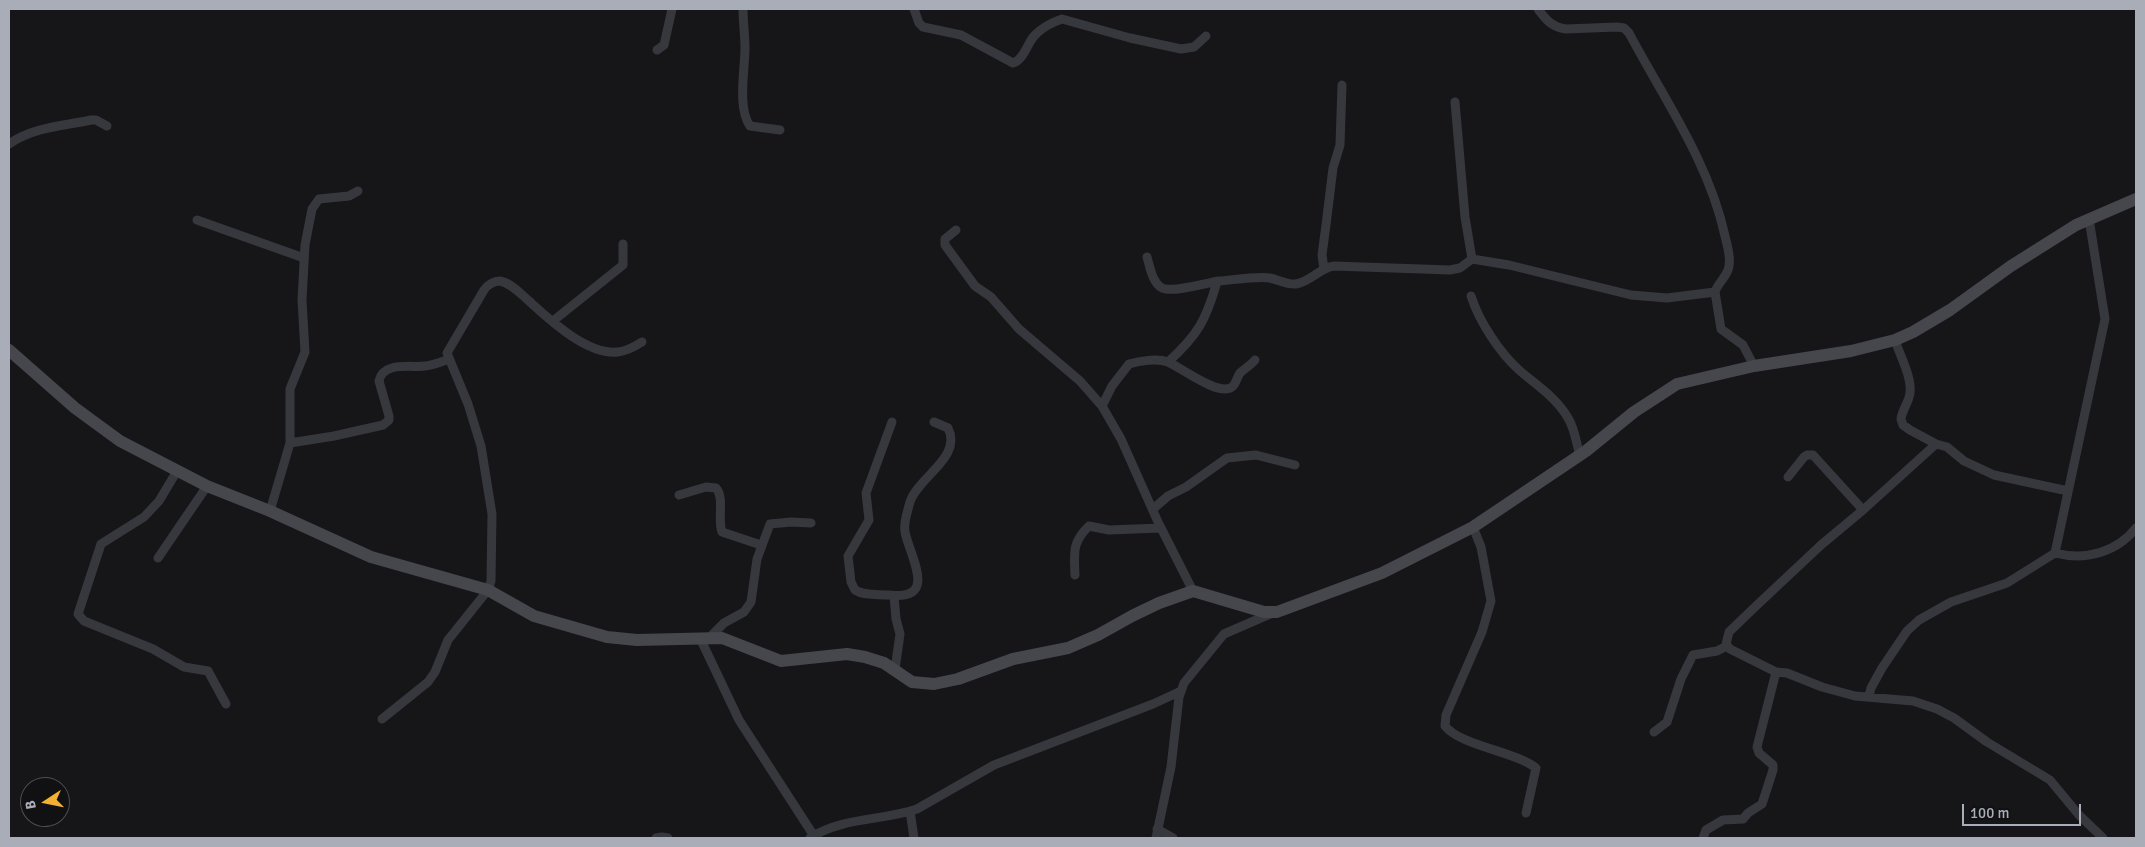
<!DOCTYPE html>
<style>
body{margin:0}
#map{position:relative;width:2145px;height:847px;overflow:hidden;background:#161618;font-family:Signika,sans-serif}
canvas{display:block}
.frame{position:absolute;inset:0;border:10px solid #a8adb8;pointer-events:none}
.north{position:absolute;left:20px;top:777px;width:50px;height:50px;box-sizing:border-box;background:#111113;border:1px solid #4d4f55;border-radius:50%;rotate:259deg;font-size:14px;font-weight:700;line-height:20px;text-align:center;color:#a8adb8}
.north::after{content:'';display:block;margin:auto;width:18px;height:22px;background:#f2b134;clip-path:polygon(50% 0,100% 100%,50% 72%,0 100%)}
.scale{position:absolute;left:1962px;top:804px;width:119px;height:22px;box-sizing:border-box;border:2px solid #a8adb8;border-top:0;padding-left:6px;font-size:15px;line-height:18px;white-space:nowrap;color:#a8adb8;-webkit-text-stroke:4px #111113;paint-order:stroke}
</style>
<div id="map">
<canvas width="2145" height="847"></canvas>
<div class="frame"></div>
<div class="north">B</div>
<div class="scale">100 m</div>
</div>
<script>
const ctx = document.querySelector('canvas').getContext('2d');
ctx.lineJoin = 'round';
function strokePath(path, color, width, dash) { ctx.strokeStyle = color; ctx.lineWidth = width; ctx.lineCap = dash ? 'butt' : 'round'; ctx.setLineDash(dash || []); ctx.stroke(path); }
strokePath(new Path2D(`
 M743 9C743 22 745 35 745 48 745 69 737 108 750 126L780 130
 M914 9 919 23 923 27 961 35 1013 63C1024 60 1027 43 1035 35 1042 28 1053 22 1062 19L1130 38 1181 49 1194 47 1206 36
 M1538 9C1546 20 1552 27 1566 29L1617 27 1624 28 1629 33C1664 99 1709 162 1725 236 1727 245 1731 256 1729 266 1728 276 1718 282 1715 292L1721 329 1743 345 1754 366
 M657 50 664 45 672 9
 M1455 102 1465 217 1472 259 1509 265 1631 295 1667 298 1715 292
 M9 144C33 127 63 126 91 120H96L107 126
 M197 220 304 258
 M956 230 945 239V245L975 286 991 297 1019 329 1080 381 1102 406 1121 439 1158 522 1193 591
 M1147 257C1150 267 1152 282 1162 288 1172 293 1207 283 1219 281 1233 280 1257 276 1270 278 1279 280 1287 285 1296 284 1312 281 1319 268 1334 266L1450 270 1460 268 1472 259
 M1324 269 1322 255 1326 225 1333 168 1340 145 1342 85
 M1471 296C1479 321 1499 352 1519 370 1536 385 1557 398 1568 418 1575 429 1576 443 1580 455
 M553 321 623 265V244
 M1895 340C1900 356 1912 377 1910 393 1909 402 1902 410 1901 419L1903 425 1910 430 1936 444 1947 447 1964 461 1994 475 2068 491
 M1168 362C1198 335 1206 320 1217 282
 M1102 406 1112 386 1129 364C1139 361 1157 358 1168 362 1180 367 1219 397 1232 387 1236 384 1237 377 1240 373 1244 369 1251 365 1255 360
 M892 422 866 493 869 520 848 556 851 582 855 590C864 596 878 594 889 595 939 601 910 557 905 532 903 523 908 510 910 502 918 477 963 457 948 428L934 422
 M290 443 334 436 383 425 389 420V416L379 381C383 361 411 368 425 366 434 365 441 362 449 359
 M1936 444 1863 510 1821 545 1756 606 1729 632 1726 644 1730 649 1776 672 1787 673 1822 687 1855 696 1913 701 1937 709 1954 718 1987 742 2050 780 2079 815 2103 838
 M177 471 159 501 144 517 101 544 78 614 84 621 153 649 184 667 208 671 226 704
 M1788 477 1804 457 1807 455H1813L1863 510
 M679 495 706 487 716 488C725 498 717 519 722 532L761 545
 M1153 509 1168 496 1186 487 1227 458 1256 455 1295 465
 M270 511 290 443V389L305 352 302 300 305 245 312 209 319 199 349 196 358 191
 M1473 527 1481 547 1491 601 1482 632 1446 715 1445 726C1461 746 1514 751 1536 768L1526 813
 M2055 553C2086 561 2117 552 2136 528
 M158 558 207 486
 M1075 575C1074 553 1072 542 1089 526L1109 530 1161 528
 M894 596 896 619 900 634 895 669
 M710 637 724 623 744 612 751 602 757 559 770 524 791 522 811 523
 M700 638 739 720 814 836
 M1869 696 1871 688 1882 668 1907 631 1919 620 1951 602 2007 583 2055 553 2105 319 2089 219
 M382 719 428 682 435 672 448 640 488 590 491 581 492 514 481 446 468 404 447 353 484 290C487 285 494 281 500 281 511 283 521 294 529 301 550 320 587 355 618 352 627 351 634 347 642 342
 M1654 732 1667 722 1681 679 1693 655 1717 651 1727 646
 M910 811 914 838
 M1157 829 1173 838
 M656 838 662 837 668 838
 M810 838C842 817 882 821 917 809L994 765 1153 704 1181 691
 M1156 838 1171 767 1179 697 1184 683 1224 634 1270 614
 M1703 838 1706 830 1723 820 1743 819 1748 813 1762 804 1773 770V765L1759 753 1757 747 1776 672`), '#37383d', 9);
strokePath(new Path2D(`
 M9 350 75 408 120 441 207 486 270 511 371 557 488 590 534 616 607 637 637 640 722 638 781 661 847 654 865 657 884 663 912 682 934 684 958 679 1013 659 1068 648 1098 635 1132 616 1159 603 1193 591 1264 612H1277L1382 573 1473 527 1586 451 1634 412 1677 384 1754 366 1851 351 1895 340 1913 332 1950 310 2011 266 2076 225 2136 199`), '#45474d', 12);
</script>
